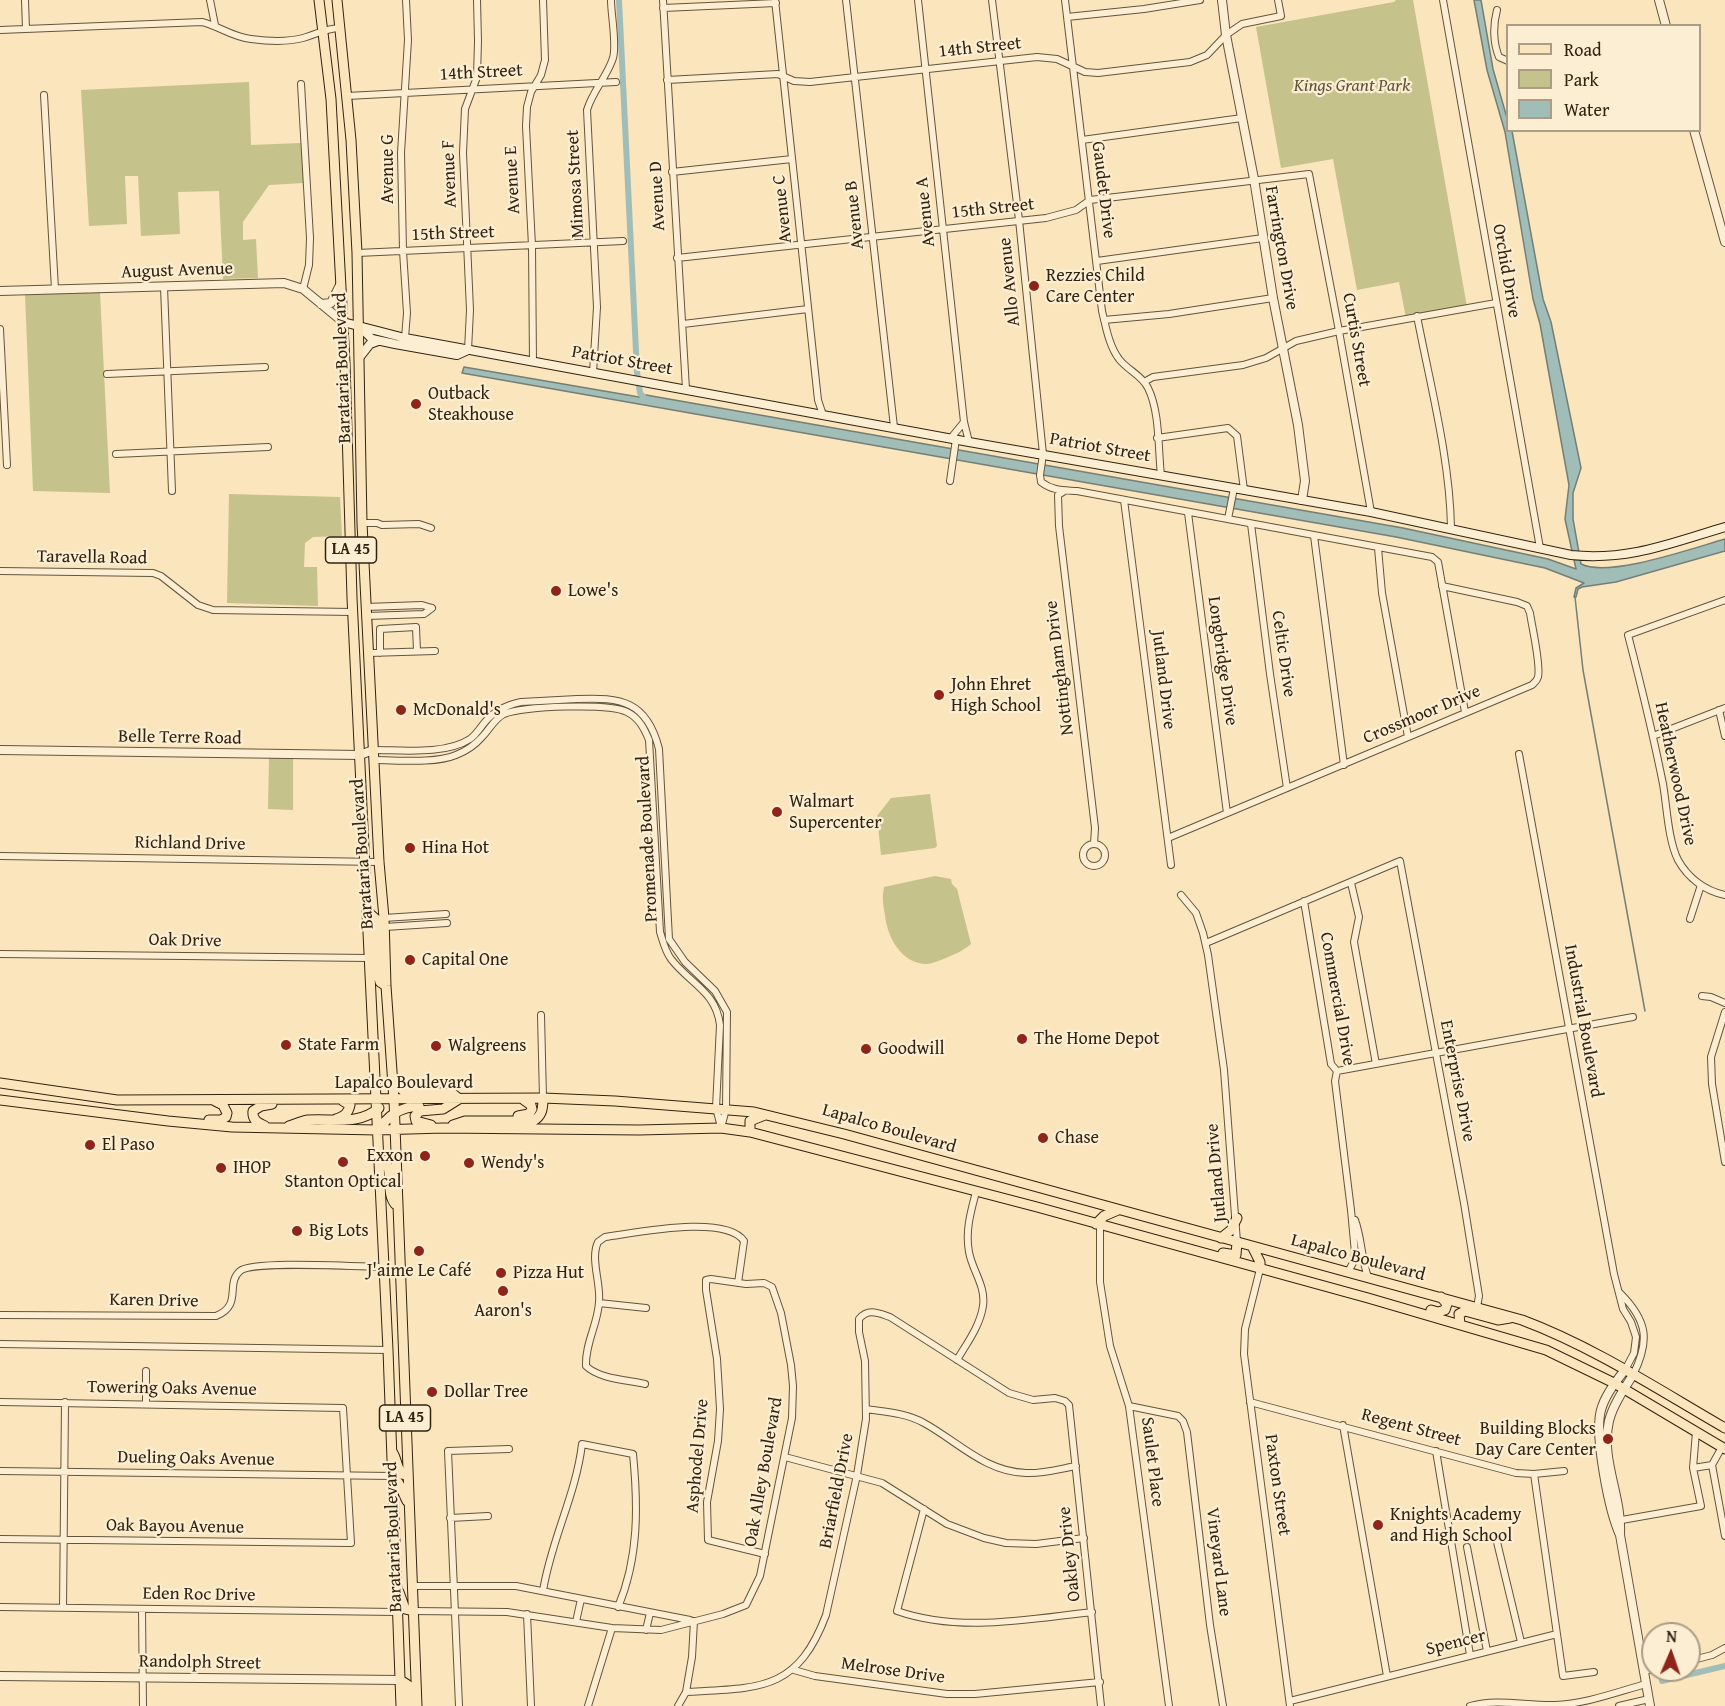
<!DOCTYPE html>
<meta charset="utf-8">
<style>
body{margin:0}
#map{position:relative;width:1725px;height:1706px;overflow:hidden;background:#fae5bc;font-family:"Gentium Book Plus",serif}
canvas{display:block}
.legend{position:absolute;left:1506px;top:24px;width:195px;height:108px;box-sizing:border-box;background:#fceed3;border:2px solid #ab9d85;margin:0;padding:8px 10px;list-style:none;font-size:18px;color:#322311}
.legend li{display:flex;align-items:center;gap:12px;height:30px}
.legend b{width:30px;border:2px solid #ab9d85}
.north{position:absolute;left:1641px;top:1622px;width:60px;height:60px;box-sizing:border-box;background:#fceed3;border:2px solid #ab9d85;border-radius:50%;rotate:2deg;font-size:16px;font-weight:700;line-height:24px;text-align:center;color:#322311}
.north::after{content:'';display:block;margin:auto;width:21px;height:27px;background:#8f2418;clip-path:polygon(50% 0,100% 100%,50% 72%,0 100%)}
</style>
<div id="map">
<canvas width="1725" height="1706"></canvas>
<ul class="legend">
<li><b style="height:8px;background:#fae5bc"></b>Road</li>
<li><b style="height:16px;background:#c6c28b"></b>Park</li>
<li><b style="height:16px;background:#a1bdb8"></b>Water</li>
</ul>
<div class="north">N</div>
</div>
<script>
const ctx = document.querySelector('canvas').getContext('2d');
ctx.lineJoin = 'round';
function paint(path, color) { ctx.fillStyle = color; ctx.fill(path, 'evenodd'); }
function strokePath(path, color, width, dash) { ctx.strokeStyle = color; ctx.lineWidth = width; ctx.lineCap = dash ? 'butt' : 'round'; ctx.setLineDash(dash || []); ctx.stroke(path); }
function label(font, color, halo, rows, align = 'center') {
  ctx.font = font + ' "Gentium Book Plus",serif'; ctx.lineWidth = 4.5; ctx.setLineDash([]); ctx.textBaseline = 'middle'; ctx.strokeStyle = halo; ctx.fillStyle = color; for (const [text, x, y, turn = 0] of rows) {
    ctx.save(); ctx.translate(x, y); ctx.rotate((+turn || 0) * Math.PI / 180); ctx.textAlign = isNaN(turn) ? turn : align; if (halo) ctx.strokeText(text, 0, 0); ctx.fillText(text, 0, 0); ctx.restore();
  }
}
paint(new Path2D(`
 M1396 0H1413L1467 307 1406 318 1399 282 1357 290 1333 159 1281 168 1256 27 1394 2Z
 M249 82 251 145 301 143 304 183 269 185 243 222V240L256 239 258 278 223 279 219 191 178 192 180 234 141 236 138 176H125L127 224 89 226 81 90Z
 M100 292 110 493 33 491 25 294Z
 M229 494 340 497 342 536 313 537 305 543 304 567H317L318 606 227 603Z
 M269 758H293V810L268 809Z
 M930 794 937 846 935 848 881 855 877 816 891 798Z
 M935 876 951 879 952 884 957 889 971 944C963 951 955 954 946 958 940 960 934 963 928 964 902 965 887 937 885 915 883 905 882 897 884 887Z`), '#c6c28b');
const water = new Path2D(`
 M1474 0H1481L1493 69 1507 118 1508 130 1512 131 1543 299 1551 322 1581 468 1573 493V519L1581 564C1609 578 1693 548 1725 539V551L1616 582 1582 587 1578 589 1576 597H1574L1576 588 1584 583 1545 568 1396 537 462 373 464 367 639 397 646 395 1403 528 1548 559 1576 569 1565 519 1569 485 1540 324 1533 299 1505 132 1487 70Z`);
paint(water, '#a1bdb8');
strokePath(water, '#757f75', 1.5);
strokePath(new Path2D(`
 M1575 597 1583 670 1645 1011`), '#757f75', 1.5);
strokePath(new Path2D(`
 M619 0 637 372 640 393 647 401
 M1662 1681 1725 1666`), '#a1bdb8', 6);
const minor = new Path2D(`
 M25 0 26 29
 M210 0 215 25
 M663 0 686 389
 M775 0 815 372 818 400 823 415
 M846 0 894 427
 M918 0 964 422 969 442
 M992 0 1019 220 1043 454 1040 475 1041 482C1053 491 1063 490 1077 491L1432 557 1438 562 1465 712
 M1065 0 1102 311C1106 327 1109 346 1119 359 1127 370 1142 375 1148 388 1160 412 1158 449 1161 475
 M1443 0 1540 548
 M663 8 776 3
 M1497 10C1493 25 1493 43 1499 57L1508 61
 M1067 17 1144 9 1200 0
 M0 30 202 22C219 26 232 37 251 39 266 41 288 42 303 38 317 34 324 29 339 28
 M667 80 778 74 794 81 810 82 1037 57 1057 59 1085 72 1098 73 1190 62 1207 55 1226 35 1242 24 1281 16 1278 0
 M301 84 310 238 309 265 303 289
 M44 95 55 289
 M347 96 616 82
 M1082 140 1242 118
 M672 172 792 159
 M357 253 623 241
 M677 258 1046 218 1076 210 1090 200 1309 174 1339 331 1371 512
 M1097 261 1263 238
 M164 287 172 491
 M1417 316C1430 384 1450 459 1451 528
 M1104 320 1169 314 1273 298
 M683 324 808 309
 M0 329 7 465
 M405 338 407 313 403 251 401 153 408 40 406 0
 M468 350 470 310 463 153 465 109 477 77 478 41 477 0
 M533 362 532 246 526 126 527 107 531 92 541 75 545 60 543 0
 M593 373 597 307 587 110C593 90 607 77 613 58 617 44 611 15 611 0
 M107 374 265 367
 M1144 382 1153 377 1243 365 1266 358 1296 341 1339 331 1496 303
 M951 438 964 422
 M1157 438 1228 428 1237 436 1244 490
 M116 454 268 447
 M950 481 956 439
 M1063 492 1058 495 1059 526 1095 828 1094 844
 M1124 500 1171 865
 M1188 513 1227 813
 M1228 519 1234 488
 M362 523H377L382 525 419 524 431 528
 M1251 524 1270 674 1287 788
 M1314 536 1344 765
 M1378 548 1382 593 1408 737
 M0 571 153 573 161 576 198 605 213 610 353 612
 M1725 600 1628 635C1641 685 1653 734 1663 784 1667 807 1668 840 1678 860 1688 878 1705 891 1725 895
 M366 607 422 605 432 608
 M367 616 424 614 432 608
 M369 653 435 651
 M380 653V629L416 627 417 651
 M1719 710 1725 736
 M1653 736 1725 708
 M373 750C401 750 446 755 470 739 476 735 480 728 485 722 494 711 507 705 521 702 540 701 558 700 577 699 621 697 647 701 659 749L669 939 685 962 715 991 727 1012 726 1109 721 1128
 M1519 754 1614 1274 1623 1309 1631 1322 1636 1337 1634 1353 1625 1370
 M374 760C398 760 434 764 456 755 466 751 475 745 482 737 490 729 494 719 504 714 522 706 610 703 627 712 639 718 644 728 649 740L660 932C663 941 665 951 671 959 689 983 716 991 720 1025L716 1108 721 1127
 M1168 838 1532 685C1535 682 1537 681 1538 677 1541 665 1532 627 1530 613L1527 606 1517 602 1442 586
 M1083 855a11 11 0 1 1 22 0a11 11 0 1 1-22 0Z
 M0 856 379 862
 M1351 883 1359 917 1354 942 1376 1064
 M1181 895 1196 913 1203 933 1208 955 1224 1070 1237 1242
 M1304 901 1331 1064 1337 1071
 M384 918 446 914
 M1690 919 1701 885
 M385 927 447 923
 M1206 943 1400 861 1464 1203 1479 1296 1477 1307
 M0 954 369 958
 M1702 996 1711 997 1725 1003
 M1725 1012 1711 1057 1712 1084 1725 1162
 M541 1015 543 1098
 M1337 1071 1633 1017
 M1337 1071 1335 1081 1351 1210 1355 1253 1354 1261 1348 1272
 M1355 1220C1362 1239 1361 1258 1368 1277
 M1100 1225V1282L1110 1346 1129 1406 1169 1706
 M1260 1269 1245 1329 1244 1354 1290 1706
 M1620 1293C1648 1321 1650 1341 1633 1375
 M599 1303 646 1308
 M0 1315 216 1316C243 1305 225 1284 240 1271 253 1260 361 1267 384 1267
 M0 1344 388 1350
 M957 1360C967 1343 980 1326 983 1306 986 1286 972 1270 969 1252 965 1231 971 1211 976 1192
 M645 1384C628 1380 599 1379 586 1366 585 1343 598 1324 599 1302 601 1283 590 1259 598 1242L605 1237C636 1233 725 1214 744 1241L738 1283
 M0 1402 343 1408 351 1543 0 1539
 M1250 1402 1516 1473 1534 1474 1564 1471
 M146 1404V1371
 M1129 1406 1178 1416 1183 1421 1187 1432 1210 1625 1223 1706
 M866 1409C886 1412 906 1413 924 1423 957 1441 985 1472 1026 1473 1042 1474 1059 1469 1076 1466
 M1343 1425 1387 1676
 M1436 1451 1470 1655
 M785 1457 882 1483 947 1524 984 1538 1006 1543 1036 1544 1084 1538
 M1712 1465 1722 1447
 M1693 1468 1712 1465 1725 1536
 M0 1471 392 1476
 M1534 1474 1563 1676 1594 1672
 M924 1509 897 1611C960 1633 1028 1619 1092 1612
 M450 1518 488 1516
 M1616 1521 1701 1506 1693 1468 1696 1432
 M1497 1542 1521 1642
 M1467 1547 1487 1651
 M412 1586H516L690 1620
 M543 1591C551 1540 576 1495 582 1444L633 1454C638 1505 639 1558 618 1607
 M0 1607 397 1612
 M63 1608 65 1402
 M142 1609 143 1706
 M413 1611 507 1612 612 1628 661 1630 723 1614 746 1605 760 1576 792 1418 793 1386 791 1365 781 1313 772 1287 764 1283 746 1284 711 1279 706 1280V1290L717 1359 720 1409 718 1441 707 1502 708 1540 765 1554
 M527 1614 531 1706
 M576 1622 581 1599
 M646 1630 650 1613
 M1689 1661 1712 1655 1725 1648
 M794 1670 815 1676 947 1694H975L1100 1682
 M1644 1671 1653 1669
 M686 1692C759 1688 797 1692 826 1615L857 1475 866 1419 865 1361 859 1332V1319C868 1308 878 1313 890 1317L1009 1393 1033 1400 1055 1398 1065 1401 1069 1405 1101 1706
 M1290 1701 1557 1634
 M459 1706 448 1451 509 1449
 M588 1706 612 1628
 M678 1706 686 1692 692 1657 694 1621
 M1470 1706C1498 1698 1526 1706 1555 1705 1585 1704 1617 1692 1646 1684
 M1619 1706 1649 1699`);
const tertiary = new Path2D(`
 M1222 0 1226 35 1254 179 1273 298 1298 425 1305 481 1302 500
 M1659 0 1666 26
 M1694 130 1725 242
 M0 291 284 283 303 289 343 322
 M321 304 331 303 340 285
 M0 750 360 755 373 750
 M1625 1370C1615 1382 1605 1395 1601 1410 1594 1435 1609 1511 1620 1535L1650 1706
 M1620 1533C1622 1496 1600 1459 1609 1421 1613 1405 1624 1389 1633 1375
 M0 1676 400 1680`);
const secondary = new Path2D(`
 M343 322 405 338 969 442 1371 512 1571 555C1629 561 1671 543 1725 527
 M361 328 372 339 395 344 457 355 468 350
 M359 358 370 344 378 341`);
const primary = new Path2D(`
 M319 0 331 99 345 363 352 598 388 1350 401 1706
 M337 0 351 140 357 253 362 523 379 862 384 918 386 986 394 1100 417 1706
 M367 911 385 927
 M368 926H374L376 929 379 978 380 982 386 986
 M393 1078 397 1085 405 1092 452 1093 459 1099 443 1109 420 1111 415 1116 416 1121 431 1125
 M0 1083 117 1100 543 1098 615 1101 754 1112 844 1134 1522 1320C1594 1347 1659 1390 1725 1428
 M0 1100 168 1121 232 1127 377 1130 443 1128 639 1130 721 1128 750 1132 1037 1207 1368 1298 1546 1350 1614 1383 1725 1449
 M518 1116 529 1114 532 1109 531 1105 524 1100
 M336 1119C344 1116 348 1114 350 1105L343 1101
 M209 1120H221L226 1117 227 1113 223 1105 215 1101
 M453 1125 465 1121H533C542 1116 543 1109 543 1098
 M265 1126C258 1123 252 1120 253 1111L261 1106 272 1104
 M289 1126C295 1124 302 1121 308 1120 333 1118 358 1126 379 1108
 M378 1132C387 1115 400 1107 419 1106
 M750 1132V1121L765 1115
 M379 1160H384C394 1170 385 1191 395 1204
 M1096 1224 1104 1216 1118 1210
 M1221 1238 1231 1230 1237 1218
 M1252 1246 1260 1262V1269
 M1223 1253 1236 1255 1237 1242
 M1431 1310 1438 1312 1445 1310 1447 1304 1441 1297
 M1460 1324 1459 1314 1465 1311 1498 1320 1510 1318
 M393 1453C397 1460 397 1468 402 1474L408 1476
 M392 1476C400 1481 402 1492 407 1501
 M399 1592 405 1609 413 1611
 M400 1680 408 1685 410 1706`);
strokePath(minor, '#64543c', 8);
strokePath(tertiary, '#64543c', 10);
strokePath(secondary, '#322311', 10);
strokePath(primary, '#322311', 11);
strokePath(minor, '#fceed3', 6);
strokePath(tertiary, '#fceed3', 8);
strokePath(secondary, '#fceed3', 8);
strokePath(primary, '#fae5bc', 9);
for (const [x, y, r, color] of [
 [1034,286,6,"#8f2418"],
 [416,404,6,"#8f2418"],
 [556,591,6,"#8f2418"],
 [939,695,6,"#8f2418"],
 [401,710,6,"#8f2418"],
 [777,812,6,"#8f2418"],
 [410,848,6,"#8f2418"],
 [410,960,6,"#8f2418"],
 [1022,1039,6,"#8f2418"],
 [286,1045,6,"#8f2418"],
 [436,1046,6,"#8f2418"],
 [866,1049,6,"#8f2418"],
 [1043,1138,6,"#8f2418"],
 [90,1145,6,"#8f2418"],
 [425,1156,6,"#8f2418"],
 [343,1162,6,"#8f2418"],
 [469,1163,6,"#8f2418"],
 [221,1168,6,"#8f2418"],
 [297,1231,6,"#8f2418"],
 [419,1251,6,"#8f2418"],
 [501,1273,6,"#8f2418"],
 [503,1291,6,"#8f2418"],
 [432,1392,6,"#8f2418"],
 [1608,1439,6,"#8f2418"],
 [1378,1525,6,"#8f2418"]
]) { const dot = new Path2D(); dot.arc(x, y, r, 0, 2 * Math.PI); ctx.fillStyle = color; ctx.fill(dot); strokePath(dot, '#fceed3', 2); }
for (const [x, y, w] of [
 [351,550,51],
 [405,1418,51]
]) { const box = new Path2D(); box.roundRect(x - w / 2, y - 13, w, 26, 4.5); ctx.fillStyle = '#fceed3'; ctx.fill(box); strokePath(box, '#322311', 1.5); }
label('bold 16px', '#322311', null, [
 ["LA 45",351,550],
 ["LA 45",405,1418]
]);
label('18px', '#322311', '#fceed3', [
 ["14th Street",980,48,-6],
 ["14th Street",481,73,-3],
 ["Avenue G",388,169,-90],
 ["Avenue F",450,174,-92],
 ["Avenue E",513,180,-93],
 ["Mimosa Street",576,184,-93],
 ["Gaudet Drive",1103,190,83],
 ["Avenue D",658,196,-93],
 ["Avenue C",783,209,-96],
 ["15th Street",993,209,-6],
 ["Avenue A",926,212,-96],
 ["Avenue B",855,215,-96],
 ["15th Street",453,234,-2],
 ["Farrington Drive",1281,248,80],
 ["August Avenue",177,271,-2],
 ["Orchid Drive",1506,271,80],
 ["Allo Avenue",1010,282,-96],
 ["Curtis Street",1356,340,80],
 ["Patriot Street",622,361,10],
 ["Barataria Boulevard",343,368,-92],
 ["Patriot Street",1100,448,10],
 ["Taravella Road",92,558,1],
 ["Celtic Drive",1283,654,82],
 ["Longbridge Drive",1222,661,82],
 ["Nottingham Drive",1060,668,-97],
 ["Jutland Drive",1163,680,83],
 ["Crossmoor Drive",1422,715,-23],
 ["Belle Terre Road",180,738,1],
 ["Heatherwood Drive",1675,774,78],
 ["Promenade Boulevard",648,839,-93],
 ["Richland Drive",190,844,1],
 ["Barataria Boulevard",363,854,-94],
 ["Oak Drive",185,941,1],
 ["Commercial Drive",1337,999,80],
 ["Industrial Boulevard",1583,1021,80],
 ["Enterprise Drive",1457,1081,79],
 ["Lapalco Boulevard",404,1083],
 ["Lapalco Boulevard",889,1129,16],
 ["Jutland Drive",1217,1173,-95],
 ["Lapalco Boulevard",1358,1258,15],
 ["Karen Drive",154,1301,1],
 ["Towering Oaks Avenue",172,1389,1],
 ["Regent Street",1411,1428,15],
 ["Asphodel Drive",698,1456,-85],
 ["Dueling Oaks Avenue",196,1459,1],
 ["Saulet Place",1152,1462,83],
 ["Oak Alley Boulevard",764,1472,-80],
 ["Paxton Street",1277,1485,82],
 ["Briarfield Drive",837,1491,-79],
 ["Oak Bayou Avenue",175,1527,1],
 ["Barataria Boulevard",394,1537,-92],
 ["Oakley Drive",1070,1554,-96],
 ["Vineyard Lane",1218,1562,83],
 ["Eden Roc Drive",199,1595,1],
 ["Spencer",1456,1643,-14],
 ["Randolph Street",200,1663,1],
 ["Melrose Drive",893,1671,8]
]);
label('italic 18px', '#5e5336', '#fceed3', [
 ["Kings Grant Park",1352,86]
]);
label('18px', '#322311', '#fceed3', [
 ["Rezzies Child",1046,276],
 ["Care Center",1046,297],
 ["Outback",428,394],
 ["Steakhouse",428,415],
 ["Lowe's",568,591],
 ["John Ehret",951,685],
 ["High School",951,706],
 ["McDonald's",413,710],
 ["Walmart",789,802],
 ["Supercenter",789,823],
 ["Hina Hot",422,848],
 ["Capital One",422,960],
 ["The Home Depot",1034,1039],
 ["State Farm",298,1045],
 ["Walgreens",448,1046],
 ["Goodwill",878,1049],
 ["Chase",1055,1138],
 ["El Paso",102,1145],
 ["Exxon",413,1156,"right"],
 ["Wendy's",481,1163],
 ["IHOP",233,1168],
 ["Stanton Optical",343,1182,"center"],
 ["Big Lots",309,1231],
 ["J'aime Le Café",419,1271,"center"],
 ["Pizza Hut",513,1273],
 ["Aaron's",503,1311,"center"],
 ["Dollar Tree",444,1392],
 ["Building Blocks",1596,1429,"right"],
 ["Day Care Center",1596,1450,"right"],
 ["Knights Academy",1390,1515],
 ["and High School",1390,1536]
], 'left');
</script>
